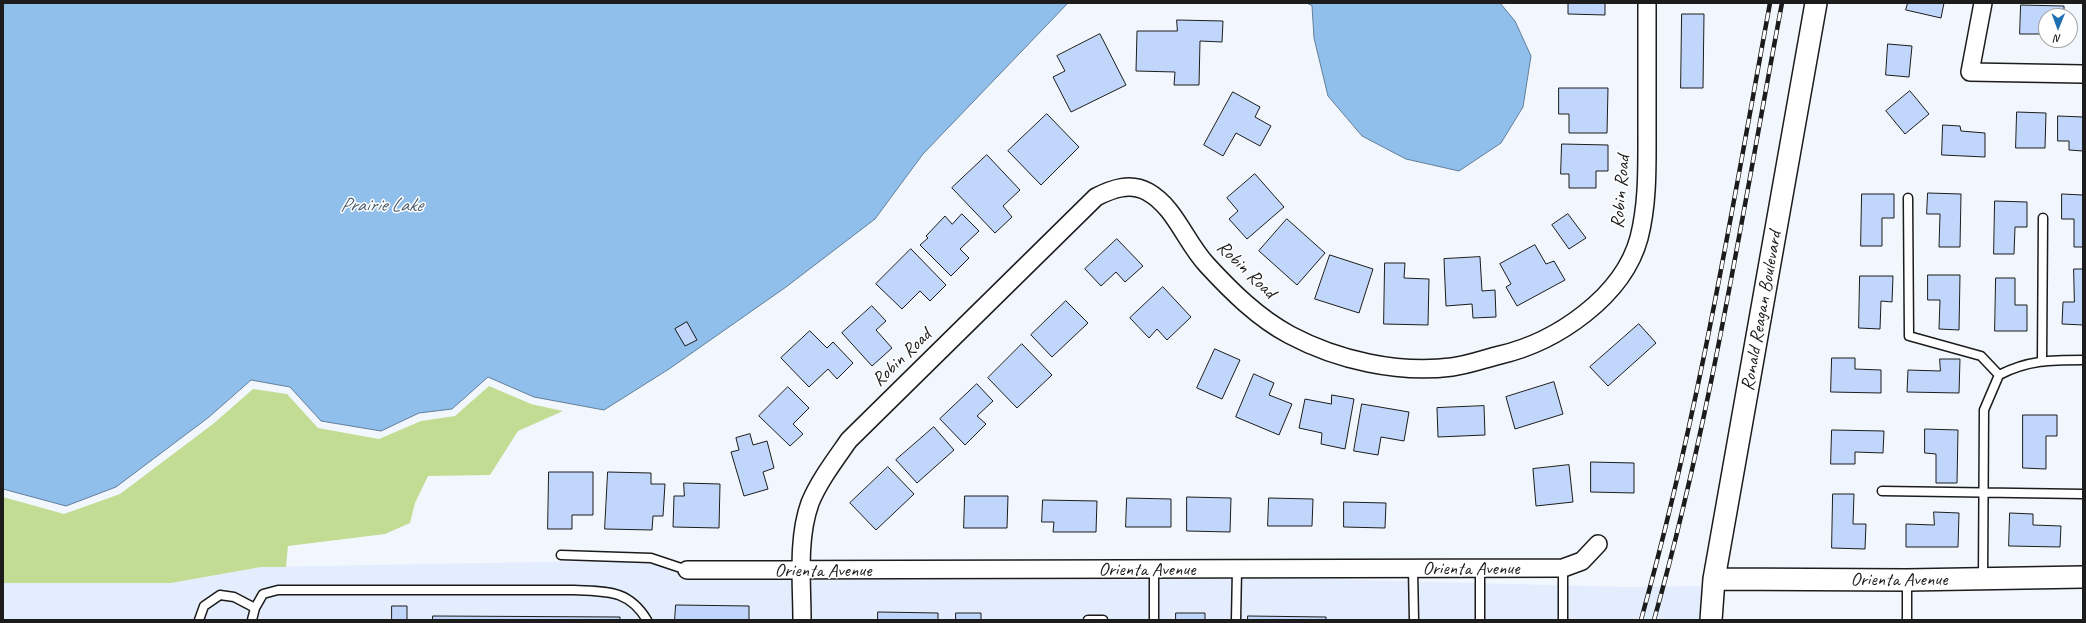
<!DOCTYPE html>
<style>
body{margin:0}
#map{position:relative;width:2086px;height:623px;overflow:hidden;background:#f2f7fe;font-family:Caveat,sans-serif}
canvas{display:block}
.frame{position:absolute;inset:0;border:4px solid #1c1c1c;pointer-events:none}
.north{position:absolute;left:2038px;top:8px;width:40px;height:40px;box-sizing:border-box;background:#fff;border:1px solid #a4a4a4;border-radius:50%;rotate:181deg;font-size:11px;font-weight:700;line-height:16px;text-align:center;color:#1c1c1c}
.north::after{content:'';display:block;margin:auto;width:14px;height:18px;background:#1f6fb2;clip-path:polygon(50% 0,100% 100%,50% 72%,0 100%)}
</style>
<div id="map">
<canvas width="2086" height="623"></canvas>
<div class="frame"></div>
<div class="north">N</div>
</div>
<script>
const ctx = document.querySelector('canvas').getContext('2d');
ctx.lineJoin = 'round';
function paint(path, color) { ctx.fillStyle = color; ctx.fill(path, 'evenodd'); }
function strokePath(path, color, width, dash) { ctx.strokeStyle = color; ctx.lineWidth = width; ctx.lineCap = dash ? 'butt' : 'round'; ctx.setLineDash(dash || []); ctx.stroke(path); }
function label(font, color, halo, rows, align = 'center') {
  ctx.font = font + ' Caveat,sans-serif'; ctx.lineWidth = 3; ctx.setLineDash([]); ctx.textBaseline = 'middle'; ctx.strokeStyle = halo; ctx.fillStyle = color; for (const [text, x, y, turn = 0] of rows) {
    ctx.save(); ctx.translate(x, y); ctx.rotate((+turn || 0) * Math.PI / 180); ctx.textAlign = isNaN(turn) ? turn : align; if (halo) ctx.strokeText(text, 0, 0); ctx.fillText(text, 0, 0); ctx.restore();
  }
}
paint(new Path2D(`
 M600 561 679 563V579L793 580 794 620H3V583H171L261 567Z
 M1324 579 1627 587 1704 586 1703 620H811L810 580Z`), '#e3edfd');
paint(new Path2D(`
 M489 386 531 404 563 411 518 431 490 475 428 476 415 503 410 523 385 534 288 546 286 567H261L171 583H3V497L64 514 120 494 213 424 253 389 287 394 318 428 379 439 421 421 455 416Z`), '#c3dc93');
const water = new Path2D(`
 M3 3H1068L923 154 875 219 786 287 669 369 604 410 534 397 488 377 452 409 419 413 381 431 321 421 290 387 251 380 209 417 116 487 66 506 3 489Z
 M1307 3H1500L1515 21 1531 56 1523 107 1501 143 1459 171 1406 159 1362 136 1328 96 1314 38 1312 6Z`);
paint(water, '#91bfeb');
strokePath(water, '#627e98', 1);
const building = new Path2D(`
 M1557 3H1605V15L1568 14V4Z
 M1908 3H1944L1941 18 1906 10Z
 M2021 5 2064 6V16H2046V34H2020Z
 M1682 14H1704L1703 88H1681Z
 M1177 20 1223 21 1222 42 1200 41 1199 85H1174L1175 72 1136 71 1137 31H1177Z
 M1100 34 1126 85 1071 112 1053 77 1065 71 1057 56Z
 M1888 44 1912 46 1909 77 1886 75Z
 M1559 88H1608L1607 133H1569V114H1559Z
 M1910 91 1929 114 1905 134 1886 111Z
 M1233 92 1260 107 1255 117 1271 126 1260 146 1236 133 1223 156 1204 145Z
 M2017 112 2046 113 2045 148H2016Z
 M1047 114 1079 147 1041 185 1008 151Z
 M2058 116 2083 117V151L2069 150V141H2058Z
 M1943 125 1960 126 1961 131 1985 133V157L1942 155Z
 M1562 144 1608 145V171H1596V188H1569V174H1561Z
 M987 155 1020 190 1003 206 1012 217 995 233 952 188Z
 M1255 174 1284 207 1247 239 1229 219 1238 211 1227 198Z
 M1928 193 1961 194 1960 247H1939L1940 214H1927Z
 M1862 194H1894V218H1882V246H1861Z
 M2062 194 2083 195V247H2074V219H2062Z
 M1995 201 2027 202V227H2015L2014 254H1994Z
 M962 214 979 231 960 249 969 258 951 276 920 245 928 238 926 236 945 216 952 224Z
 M1568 214 1586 238 1569 249 1552 225Z
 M1287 219 1325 253 1297 285 1259 251Z
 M1117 239 1143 266 1125 282 1116 272 1101 286 1085 269Z
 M1535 245 1546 264 1554 261 1565 280 1517 306 1506 287 1511 284 1500 264Z
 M911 249 946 285 930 301 920 291 902 309 876 284Z
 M1330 255 1373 269 1359 313 1315 299Z
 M1480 257 1482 291 1495 290 1496 317 1473 318 1472 304 1446 306 1444 259Z
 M1385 263H1405L1404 278 1429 279 1428 325 1384 324Z
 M2074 269H2083V325L2062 324 2063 302H2074Z
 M1928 275H1960L1959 330 1939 329 1940 300H1928Z
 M1860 276H1893L1892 302 1881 301 1880 329 1859 328Z
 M1996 278H2015V305H2027V331H1995Z
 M1163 287 1191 317 1167 340 1157 329 1149 338 1130 318Z
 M1066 301 1088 323 1052 357 1031 335Z
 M872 306 886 321 876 330 892 348 872 366 842 333Z
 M687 322 697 340 685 346 675 329Z
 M1639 324 1656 343 1608 386 1590 367Z
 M810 331 827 348 833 342 853 363 837 379 828 369 809 387 781 358Z
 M1022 344 1052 375 1017 408 988 378Z
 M1215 349 1240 360 1222 399 1197 388Z
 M1832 358H1855V369L1881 370V393L1831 392Z
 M1940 359H1960L1959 393 1907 392 1908 370 1940 371Z
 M1254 374 1274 383 1269 395 1292 404 1279 435 1236 417Z
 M1554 382 1563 414 1515 429 1506 397Z
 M977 384 993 401 977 416 986 424 965 445 940 419Z
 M788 387 809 408 793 424 803 434 790 446 759 416Z
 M1332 395 1354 399 1345 449 1321 444 1322 433 1299 428 1305 399 1331 404Z
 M1362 404 1409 412 1404 441 1381 437 1378 455 1354 451Z
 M1484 406 1485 435 1438 437 1437 408Z
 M2023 415H2057V436H2046V469L2023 468Z
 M934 427 954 450 917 483 896 460Z
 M1925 429 1958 430 1957 483H1936V454L1925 453Z
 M1832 430 1884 431 1883 453 1855 452V464H1831Z
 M750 434 753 445 767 441 774 468 763 472 768 489 744 496 731 452 739 450 736 438Z
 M1591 462 1634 463V493L1591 492Z
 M1569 465 1573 502 1536 506 1533 469Z
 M888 467 914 494 876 530 850 503Z
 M549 472H593V515H572V529H548Z
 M608 472 651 473V484H665L663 516H653L652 530 605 529Z
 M684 483 720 484 719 528 673 527 674 496H684Z
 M1833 494H1854L1853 524H1866L1865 549 1832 548Z
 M965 496H1008L1007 528H964Z
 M1187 497 1231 498 1230 532 1187 531Z
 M1127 498 1171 499V527H1126Z
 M1269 498 1313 499 1312 526H1268Z
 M1043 500 1097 501 1096 532H1053L1054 522H1042Z
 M1344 502 1386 503 1385 528 1344 527Z
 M1934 512 1959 513 1958 547H1906V524L1934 525Z
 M2010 513 2033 514V525L2061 526 2060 547 2009 546Z
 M676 605 749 606V620H675Z
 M392 606H407V620H392Z
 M878 612 938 613V620H878Z
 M956 613H981V620H956Z
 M1176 613H1205V620H1176Z
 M433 616 620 617V620H433Z
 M1248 616 1326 617V620H1248Z`);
paint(building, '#c0d6fa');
strokePath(building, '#1c1c1c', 1);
const service = new Path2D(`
 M1908 198 1909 336 1981 356 1999 375C2028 360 2051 360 2083 360
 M2042 360 2043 218
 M1882 491 2083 494
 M561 555 651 558 687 570
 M1413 569 1414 620
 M1480 569V620
 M1983 579 1984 410 1999 375
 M1907 581V620
 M199 620 204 606 220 595 234 597 255 608
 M252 620 255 608 263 594 278 590H574C607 592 628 589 647 620
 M1088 620H1103
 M1154 620V570
 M1236 620 1237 570
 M1563 620V568`);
const minor = new Path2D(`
 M1983 3 1970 72 2083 74
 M687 570 1563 568 1582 561 1598 544
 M802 620C802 583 797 539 810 503 819 481 835 460 849 440L1096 197C1112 189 1130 182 1148 192 1175 207 1186 243 1207 265 1231 291 1258 318 1290 335 1337 360 1398 374 1452 367 1468 365 1484 359 1500 355 1556 342 1623 297 1639 238 1648 203 1647 166 1647 130 1647 87 1647 45 1647 3`);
const tertiary = new Path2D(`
 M1714 579 1907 580 2083 577
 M1711 620 1714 579 1816 3`);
strokePath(service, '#1c1c1c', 11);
strokePath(minor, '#1c1c1c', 20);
strokePath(tertiary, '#1c1c1c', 24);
strokePath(service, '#fff', 8);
strokePath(minor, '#fff', 17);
strokePath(tertiary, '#fff', 21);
const rail = new Path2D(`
 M1641 620C1698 417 1732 210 1770 3
 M1654 620C1711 418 1743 209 1782 3`);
strokePath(rail, '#1c1c1c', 4.5);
strokePath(rail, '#fff', 3, [9]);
label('19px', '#1c1c1c', '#fff', [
 ["Robin Road",1621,192,-85],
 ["Robin Road",1246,270,44],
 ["Ronald Reagan Boulevard",1762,311,-80],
 ["Robin Road",902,358,-44],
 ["Orienta Avenue",1471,569],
 ["Orienta Avenue",1147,570],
 ["Orienta Avenue",823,571],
 ["Orienta Avenue",1899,580]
]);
label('italic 20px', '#4b5d6f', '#fff', [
 ["Prairie Lake",381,206]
]);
</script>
